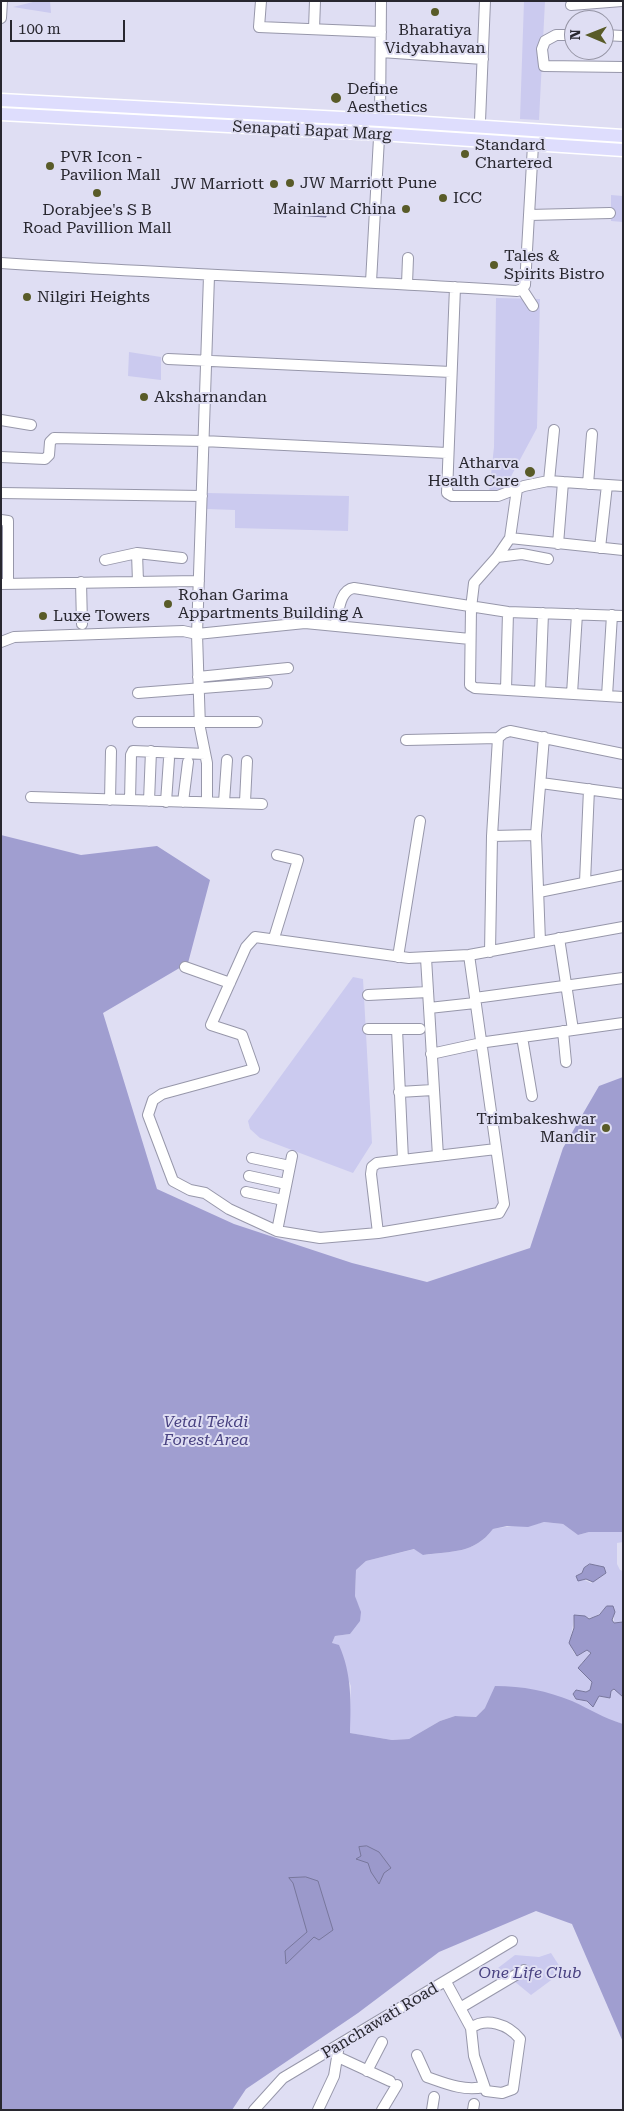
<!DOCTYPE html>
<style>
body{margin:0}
#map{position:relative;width:624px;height:2111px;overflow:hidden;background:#dfdef3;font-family:"Roboto Serif",serif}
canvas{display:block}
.frame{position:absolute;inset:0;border:2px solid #28272f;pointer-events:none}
.north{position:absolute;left:564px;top:10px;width:50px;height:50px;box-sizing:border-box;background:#dfdef3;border:1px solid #9695a5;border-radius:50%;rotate:271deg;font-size:14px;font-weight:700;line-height:20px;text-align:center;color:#28272f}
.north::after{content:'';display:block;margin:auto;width:18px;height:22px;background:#595b28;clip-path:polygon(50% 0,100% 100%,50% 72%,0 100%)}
.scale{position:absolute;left:10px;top:20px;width:115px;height:22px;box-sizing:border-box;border:2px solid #28272f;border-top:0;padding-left:6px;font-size:15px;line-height:18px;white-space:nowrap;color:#28272f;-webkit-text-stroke:4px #dfdef3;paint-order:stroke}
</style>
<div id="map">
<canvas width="624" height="2111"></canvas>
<div class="frame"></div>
<div class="north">N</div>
<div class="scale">100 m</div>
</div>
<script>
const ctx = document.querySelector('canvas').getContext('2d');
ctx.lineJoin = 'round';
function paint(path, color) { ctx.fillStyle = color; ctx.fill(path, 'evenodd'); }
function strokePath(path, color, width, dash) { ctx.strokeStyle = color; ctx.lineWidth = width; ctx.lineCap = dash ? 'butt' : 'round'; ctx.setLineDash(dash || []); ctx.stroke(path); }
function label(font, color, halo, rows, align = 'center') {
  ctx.font = font + ' "Roboto Serif",serif'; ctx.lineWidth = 4; ctx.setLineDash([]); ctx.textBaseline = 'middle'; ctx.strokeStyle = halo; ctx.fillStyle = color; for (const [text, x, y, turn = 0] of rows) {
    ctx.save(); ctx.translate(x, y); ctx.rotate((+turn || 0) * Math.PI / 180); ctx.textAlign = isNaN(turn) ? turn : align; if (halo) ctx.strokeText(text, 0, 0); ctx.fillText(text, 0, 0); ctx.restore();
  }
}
paint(new Path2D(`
 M37 1H50L51 13 13 7Z
 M524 1H545L539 120 520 119Z
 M611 195 623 196V222L611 221Z
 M496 298 540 299 537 428 501 495 489 493 494 447Z
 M129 352 161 357V380L128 376Z
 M207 493 349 496 348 531 235 528V510L207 509Z
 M353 977 363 979 372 1143 353 1173 260 1138 250 1129 248 1121Z
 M544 1522 563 1524 578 1535 589 1532H623V1542L617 1543V1564L620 1570 623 1571V1622L614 1623V1617L605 1608C595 1620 588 1619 574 1615 574 1629 565 1646 577 1656L587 1650 591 1654V1657L581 1663 582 1672 590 1677 592 1682 590 1691 586 1692 576 1690 573 1694 576 1699H584L591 1705 599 1696 608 1698 611 1691 617 1690 623 1697V1724L602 1718 574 1702 485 1708 476 1717 455 1716 440 1721 409 1739 392 1740 349 1733 351 1686 332 1643 335 1636 350 1634 360 1612 355 1596 356 1570 366 1561 415 1549 424 1555C452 1551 474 1554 493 1529 510 1525 527 1527 544 1522ZM590 1564 604 1567 606 1573 591 1583 576 1576 583 1572Z
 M551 1953 560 1967 554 1978 531 1995 498 1968 515 1955 539 1957Z`), '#cbcaef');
paint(new Path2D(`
 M1 835 81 855 157 846 210 880 188 963 103 1013 157 1189 234 1224 352 1263 427 1282 530 1248 563 1148 599 1086 623 1077V1532H589L578 1535 563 1524 544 1522 528 1527 507 1526 493 1529C474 1554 452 1551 423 1555L414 1549 366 1561 356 1570 355 1596 361 1612 360 1621 350 1634 335 1636 332 1643 339 1645C352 1674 351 1703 350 1733L392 1740 409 1739 440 1721 455 1716 476 1717 485 1708 495 1686C523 1686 547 1691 572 1701 590 1709 603 1718 623 1724V2042L572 1924 536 1911 439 1952 358 2013 246 2089 232 2110H1Z`), '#a09ed0');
const water = new Path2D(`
 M295 206 326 207V217L295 215Z
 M590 1564 604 1567 606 1573 593 1582 586 1579 578 1581 576 1576 582 1573 584 1568Z
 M607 1606H613L615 1612 612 1620 614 1623 623 1622V1697L614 1689 611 1691 610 1698 599 1696 593 1707 587 1701 576 1699 573 1694 576 1690 586 1692 590 1690 592 1682 578 1668 591 1653 587 1650 577 1656 569 1643 574 1628V1615L585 1616 589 1619 599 1615Z
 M367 1846 379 1852 391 1868 384 1873 379 1884 371 1872 368 1863 356 1859 361 1856 359 1847Z
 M306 1877 318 1881 333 1930 319 1940 314 1937 286 1964 285 1951 307 1932 293 1883 289 1878Z`);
paint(water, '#9b99cb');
strokePath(water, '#78779c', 1);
const minor = new Path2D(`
 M261 1 259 27 381 32
 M571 5 622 1
 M1 18 2 1
 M314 29 315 1
 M574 35H556L545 41 542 49 544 66 623 67
 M604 35 623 36
 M381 52 483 59
 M480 121 485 1
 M529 215 610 213
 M1 263C173 274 345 280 517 291L522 289
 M371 282 380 120 381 1
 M407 284 408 258
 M455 287 447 493 452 496H498L524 486 548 481 623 486
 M522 289 525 285 533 145
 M522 289 533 306
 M168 359 451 372
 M1 420 31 425
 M1 457 45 459 49 455 50 442 54 438 203 441 447 453
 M549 481 554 430
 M588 484 592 434
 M1 493 202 496
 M1 520 8 521V583
 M510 538 623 550
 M558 544 563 482
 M600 548 607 485
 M137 553 138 582
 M497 557 510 538 517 489
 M548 559 522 554 497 557 474 583 471 608 470 685 475 688 623 697
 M105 560 137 553 182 558
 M81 582 82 624
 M1 584 199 581
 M335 626C339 613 339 590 354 588L508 612 623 616
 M1 642 14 637 183 631 197 634 305 623 470 639
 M198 677 288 668
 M506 690 508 612
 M540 692 543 613
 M138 693 267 683
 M572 694 577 614
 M607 696 612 615
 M138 722H257
 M406 740 498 738
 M541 783 623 794
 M31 797 262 804
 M110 800 111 751
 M130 800 131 755 133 751 205 754
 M149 801 151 751
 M166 802 169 759
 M183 802 188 762
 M207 802V763L200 728 197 634 209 276
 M224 802 227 760
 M245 802 247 761
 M492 836 536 835
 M585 882 589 789
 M539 892 623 875
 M274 938 298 860 277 855
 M540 942 536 835 544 737
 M490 952 492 836 498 738 504 733 510 731 623 754
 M469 955 504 1204 499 1213 378 1233 320 1238 277 1231 229 1209 205 1193 190 1190 173 1181 148 1115 153 1100 162 1094 254 1069 242 1035 211 1025 246 947 255 937 409 958 469 955 623 927
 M398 957 420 821
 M426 958 438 1156
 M185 967 230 983
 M368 995 428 992
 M475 998 623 978
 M429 1008 475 1003
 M368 1029H420
 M397 1029 403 1160
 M573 1030 623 1023
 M563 1031 566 1062
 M522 1037 532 1096
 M431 1054 486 1042 573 1030 559 938
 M399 1092 433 1090
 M252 1158 290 1166
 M249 1176 286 1184
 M246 1192 283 1200
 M277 1231 292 1156
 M378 1233 371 1174 372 1167 377 1163 496 1149
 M446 1982 471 2028 474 2056 486 2091 502 2093 513 2089 520 2039C508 2024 486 2017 471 2028
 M460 2008 524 1970
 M417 2055 427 2077C447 2084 463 2091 484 2087
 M338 2057 390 2081
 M367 2071 382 2042
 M254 2110 283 2078 512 1941
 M318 2110 334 2076 339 2045
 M382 2110 397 2085
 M432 2110 434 2097
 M473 2110 474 2104`);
const major = new Path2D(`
 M1 100 380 120 623 136
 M1 114 380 134 623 150`);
strokePath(minor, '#9797aa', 12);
strokePath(major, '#fff', 15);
strokePath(minor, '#fff', 10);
strokePath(major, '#deddfd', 12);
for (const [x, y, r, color] of [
 [435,12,5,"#595b28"],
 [336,98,6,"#595b28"],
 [465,154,5,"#595b28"],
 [50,166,5,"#595b28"],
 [290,183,5,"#595b28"],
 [274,184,5,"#595b28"],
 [97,193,5,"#595b28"],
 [443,198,5,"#595b28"],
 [406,209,5,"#595b28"],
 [494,265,5,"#595b28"],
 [27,297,5,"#595b28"],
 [144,397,5,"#595b28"],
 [530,472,6,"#595b28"],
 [168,604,5,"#595b28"],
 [43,616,5,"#595b28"],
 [606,1128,5,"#595b28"]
]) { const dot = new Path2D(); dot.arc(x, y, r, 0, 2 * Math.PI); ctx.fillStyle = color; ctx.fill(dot); strokePath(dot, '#dfdef3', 2); }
label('16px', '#28272f', '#dfdef3', [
 ["Bharatiya",435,30,"center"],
 ["Vidyabhavan",435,48,"center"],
 ["Define",347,89],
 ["Aesthetics",347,107],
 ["Standard",475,145],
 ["Chartered",475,163],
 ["PVR Icon -",60,157],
 ["Pavilion Mall",60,175],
 ["JW Marriott Pune",300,183],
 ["JW Marriott",264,184,"right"],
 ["ICC",453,198],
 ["Mainland China",396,209,"right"],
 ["Dorabjee's S B",97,210,"center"],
 ["Road Pavillion Mall",97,228,"center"],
 ["Tales &",504,256],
 ["Spirits Bistro",504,274],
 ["Nilgiri Heights",37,297],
 ["Aksharnandan",154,397],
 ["Atharva",519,463,"right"],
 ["Health Care",519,481,"right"],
 ["Rohan Garima",178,595],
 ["Appartments Building A",178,613],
 ["Luxe Towers",53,616],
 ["Trimbakeshwar",596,1119,"right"],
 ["Mandir",596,1137,"right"]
], 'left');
label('16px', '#28272f', '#dfdef3', [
 ["Senapati Bapat Marg",312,131,3],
 ["Panchawati Road",380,2021,-31]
]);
label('italic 16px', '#494281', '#dfdef3', [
 ["Vetal Tekdi",206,1422],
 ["Forest Area",206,1440],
 ["One Life Club",530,1973]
]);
</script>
